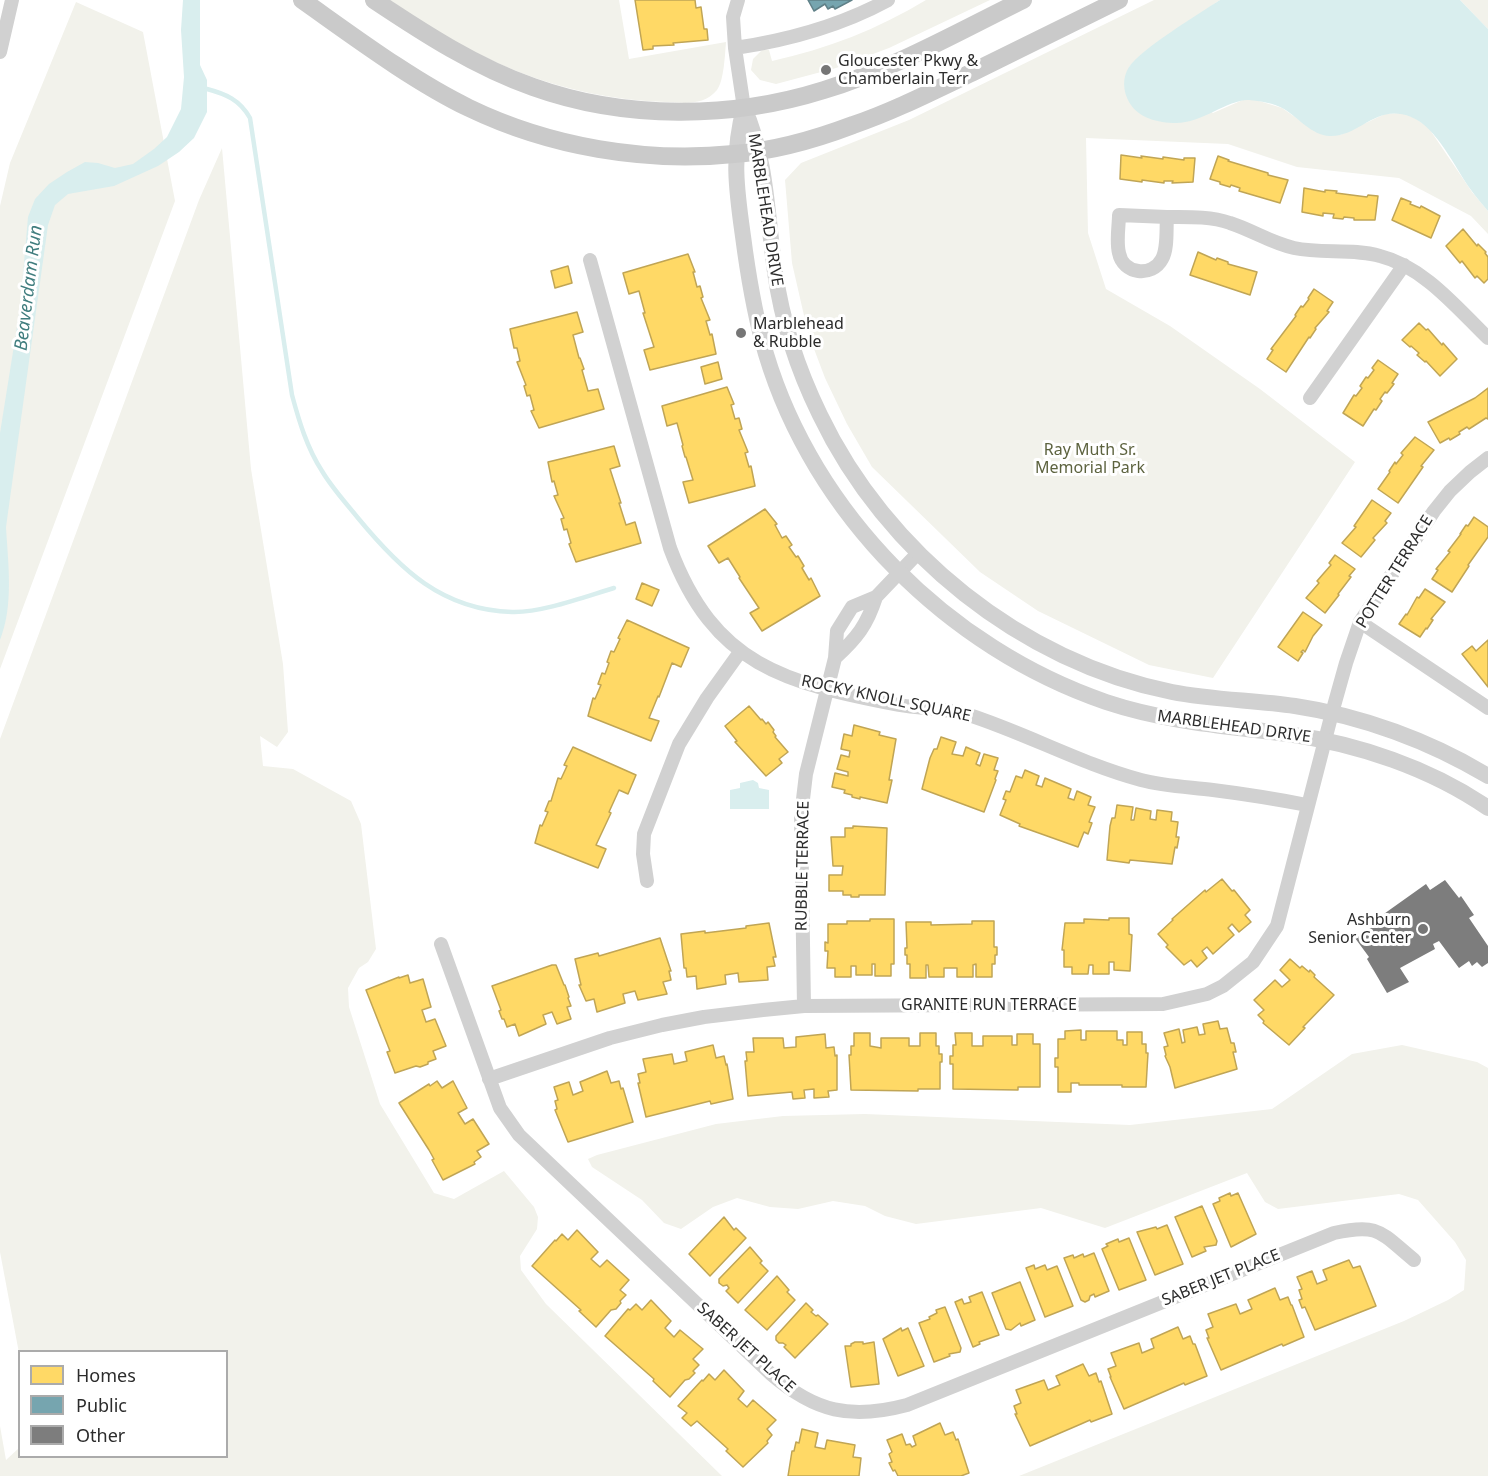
<!DOCTYPE html>
<style>
body{margin:0}
#map{position:relative;width:1488px;height:1476px;overflow:hidden;background:#fff;font-family:"Noto Sans",sans-serif}
canvas{display:block}
.legend{position:absolute;left:18px;top:1350px;width:210px;height:108px;box-sizing:border-box;background:#fff;border:2px solid #ababab;margin:0;padding:8px 10px;list-style:none;font-size:18px;color:#2c2c2c}
.legend li{display:flex;align-items:center;gap:12px;height:30px}
.legend b{width:30px;border:2px solid #ababab}
</style>
<div id="map">
<canvas width="1488" height="1476"></canvas>
<ul class="legend">
<li><b style="height:16px;background:#ffd966"></b>Homes</li>
<li><b style="height:16px;background:#76a5af"></b>Public</li>
<li><b style="height:16px;background:#7d7d7d"></b>Other</li>
</ul>
</div>
<script>
const ctx = document.querySelector('canvas').getContext('2d');
ctx.lineJoin = 'round';
function paint(path, color) { ctx.fillStyle = color; ctx.fill(path, 'evenodd'); }
function strokePath(path, color, width, dash) { ctx.strokeStyle = color; ctx.lineWidth = width; ctx.lineCap = dash ? 'butt' : 'round'; ctx.setLineDash(dash || []); ctx.stroke(path); }
function label(font, color, halo, rows, align = 'center') {
  ctx.font = font + ' "Noto Sans",sans-serif'; ctx.lineWidth = 6; ctx.setLineDash([]); ctx.textBaseline = 'middle'; ctx.strokeStyle = halo; ctx.fillStyle = color; for (const [text, x, y, turn = 0] of rows) {
    ctx.save(); ctx.translate(x, y); ctx.rotate((+turn || 0) * Math.PI / 180); ctx.textAlign = isNaN(turn) ? turn : align; if (halo) ctx.strokeText(text, 0, 0); ctx.fillText(text, 0, 0); ctx.restore();
  }
}
paint(new Path2D(`
 M390 0H619L629 59 726 42C725 54 724 81 717 90 704 106 684 103 666 102 561 99 474 60 390 0Z
 M926 0H990L889 48 836 68 776 84 760 80 751 70 753 59 763 49 769 50 772 61C827 49 878 29 926 0Z
 M1154 0H1220L1141 55 1129 67 1213 113 1245 99 1256 100 1282 108 1318 133 1340 135 1385 114 1401 113 1415 118 1428 127 1472 192 1488 211V234L1471 216 1399 178 1297 167 1228 144 1086 138 1088 233 1106 289 1170 326 1260 389 1355 462 1213 678 1149 665 1038 611 980 572 872 467 847 424 825 378 808 333 792 263 785 180 801 163 909 120Z
 M1460 0H1488V29Z
 M76 2 143 32 175 201 0 669V206L10 163Z
 M222 148 251 469 283 664 288 732 277 747 260 736 263 766 293 769 351 801 361 824 376 949 368 962 359 968 348 988 349 1007 380 1104 434 1193 454 1199 504 1171 534 1207 538 1217 537 1229 520 1256 521 1270 546 1304 722 1476H0V1426L6 1460 19 1448 20 1456H226V1352H20L19 1353 0 1252V739L199 200Z
 M1402 1045 1477 1062 1488 1068V1476H1019L1404 1321 1448 1300 1464 1290 1466 1260 1455 1242 1418 1200 1399 1194 1278 1209 1265 1202 1247 1173 1105 1228 1041 1208 916 1224 885 1216 865 1206 833 1201 798 1209 770 1207 737 1198 713 1207 681 1229 664 1223 642 1200 592 1167 588 1159 597 1155 716 1124 783 1116 865 1114 1130 1125 1272 1109 1352 1054Z`), '#f2f2eb');
paint(new Path2D(`
 M183 0H200V65L207 80V112L194 138 179 152 158 166 114 186 68 194 55 205 48 225 6 527C8 563 14 605 0 640V433L20 308 28 217 35 199 49 184 67 172 85 162 98 163 115 168 133 164 154 149 167 137 181 109 184 77 181 30Z
 M1220 0H1460L1488 29V211C1482 204 1476 197 1471 190 1455 168 1437 127 1411 117 1376 103 1360 137 1330 136 1311 135 1299 118 1284 109 1274 103 1260 101 1249 100 1229 99 1202 123 1176 123 1158 123 1138 118 1129 102 1123 91 1122 78 1129 67 1141 49 1200 13 1220 0Z
 M753 780 758 783 759 788 769 790V809H730V790L740 788V783Z`), '#d9eeee');
const homes = new Path2D(`
 M635 0H695L696 8 701 7 704 29H707L708 40 673 43 674 45 653 46V49L643 50Z
 M1121 155 1142 158 1141 156 1163 159V157L1184 160V158H1195L1193 182 1172 183 1173 181H1164V183L1142 180V182L1120 179Z
 M1218 156 1229 160 1228 161 1268 173V175L1288 180 1280 203 1239 191 1240 188 1231 185 1230 187 1220 184V182L1210 179Z
 M1304 188 1325 192V190L1337 191 1336 193 1367 197 1368 195 1378 196 1375 220H1354V218L1344 217 1343 219 1333 218 1334 214 1323 213V216L1302 212Z
 M1401 198 1411 202 1410 204 1420 208 1421 206 1440 216 1431 238 1392 220Z
 M1463 229 1477 246 1478 244 1486 252 1485 253 1488 257V279L1484 283 1477 276 1475 278 1462 261 1460 263 1446 246Z
 M1198 252 1216 260 1217 258 1228 262V264L1257 272 1250 295 1190 275Z
 M688 254 695 272H693L697 287 700 286 703 297 701 298 710 320 706 321 710 335 712 334 716 354 650 370 644 350 654 347 643 313H645L639 291 629 294 623 273Z
 M568 266 572 283 555 288 551 271Z
 M1314 289 1333 302 1327 311 1329 312 1315 328 1316 329 1310 338 1309 337 1286 372 1267 359 1273 350 1271 349 1296 316 1295 315 1301 306 1303 307 1309 299 1308 298Z
 M577 312 583 332 573 335 579 358H580L584 369 582 370 588 391 598 389 604 409 539 428 531 411 534 410 530 395 527 396 524 386 526 385 517 362 520 361 517 348H514L510 329Z
 M1419 323 1426 330 1428 329 1442 345 1443 343 1457 359 1440 376 1426 361 1425 362 1417 355 1419 353 1411 346 1410 347 1402 340Z
 M1378 360 1398 374 1392 383 1394 384 1387 393 1385 392 1380 399 1382 401 1376 410 1374 409 1363 426 1343 413 1354 395 1356 396 1362 388 1360 386 1366 377 1368 378 1374 370 1372 368Z
 M718 362 722 379 705 384 701 367Z
 M727 387 734 404 731 405 735 419 739 418 742 429 739 430 748 452 745 453 749 467 751 466 755 486 689 503 683 482 693 480 686 457H685L682 446 683 445 677 423 667 426 662 406Z
 M1488 388V419L1486 418 1469 429 1467 427 1459 432 1460 434 1450 440 1449 438 1440 443 1428 422 1475 398Z
 M1415 437 1434 450 1421 466 1423 467 1398 503 1378 489 1390 472 1389 471 1395 462 1396 464 1403 455 1401 453Z
 M614 446 620 466 610 469 621 503H619L626 525 635 522 641 543 576 562 569 544 571 543 567 529 564 530 561 519 564 518 554 496 558 495 554 481 552 482 548 462Z
 M1372 500 1391 513 1385 521 1387 523 1373 538 1375 540 1361 557 1342 543 1356 527 1354 526Z
 M765 509 777 524 775 525 782 538 786 536 792 545 789 547 796 557 798 556 804 566 802 568 809 580 811 578 820 596 762 631 750 613 759 608 739 578 740 577 728 558 719 563 708 546Z
 M1474 517 1488 527V537L1468 565 1469 566 1452 592 1432 579 1438 570 1436 569 1450 552 1448 551 1461 534H1460L1466 525 1468 526Z
 M1335 555 1355 569 1349 576 1351 577 1338 594 1339 595 1325 613 1306 598 1319 583 1317 581 1331 565 1329 563Z
 M642 583 659 590 652 606 636 599Z
 M1425 589 1445 602 1431 619 1433 620 1427 629 1426 628 1420 637 1399 624 1406 614 1407 615 1417 597 1419 598Z
 M1303 612 1322 625 1313 636 1305 652 1303 650 1301 652 1303 653 1298 661 1278 647Z
 M627 620 689 648 681 667 672 663 659 697 658 696 649 718 659 721 651 741 588 716 593 698 595 699 601 685 598 684 602 673 605 674 609 663 607 662 611 651 614 652 620 639 618 638Z
 M1488 640V687L1462 654 1472 646 1476 651Z
 M749 706 761 720 762 719 766 724 768 722 774 730 773 732 776 736 775 737 788 752 779 759 782 763 766 776 735 742 737 741 725 726Z
 M854 725 880 732 879 735 896 739 889 780H892L887 803 860 797V799L852 797V795L844 793 845 790 832 787 835 773 848 776V772L837 769 841 755 849 757 850 751 841 749 844 734 852 736Z
 M941 737 956 742 952 754 963 756 966 747 980 753 976 764 980 766 984 754 998 758 994 770 998 771 995 779 996 780 984 812 922 789 930 758 934 749H937Z
 M573 747 636 775 628 794 619 790 609 812 611 813 596 845 606 849 598 868 535 843 540 825 542 826 548 812 545 811 549 801H551L558 778 561 779 567 766 564 765Z
 M1025 770 1039 776 1036 785 1042 787 1045 778 1071 789 1068 798 1074 800 1077 791 1091 797 1088 805 1095 807 1089 822 1092 823 1088 834 1084 832 1078 847 1019 826 1020 824 1000 815 1006 800 1003 799 1006 791 1010 792 1016 776 1022 778Z
 M1117 805 1133 807 1131 820H1134L1136 808 1151 811 1150 819 1156 820 1157 810 1172 812 1171 821 1178 822 1176 837H1179L1177 848 1175 847 1172 864 1130 860 1129 863 1107 860 1110 826 1112 818H1115Z
 M853 826 887 828 885 895H859V897H851V895H843V891H829V875H842L843 866H833L831 837H845V828H853Z
 M1222 879 1232 891 1234 890 1250 910 1245 915 1251 922 1239 932 1232 924 1228 928 1234 935 1213 954 1207 947 1202 951 1207 958 1197 967 1191 960 1184 965 1166 947 1168 945 1158 934 1173 920 1172 919 1205 890 1206 892Z
 M1109 918H1129V934L1132 935 1130 971 1114 970V962H1109V974H1093V965H1089L1088 974H1072V967H1064V950H1062L1065 923H1084V919L1109 920Z
 M870 919H894V964H891V976H875V964H872V975H856V966H851V977H835V968H827L828 951H825V942L828 943V924H847V921H870Z
 M972 921H994V947H997V955H995V964H992V977H976V964L973 965V977H957V968H944V977H929L928 965H926V978H910V964H907V955H905V948H907L906 922H931V925L972 924Z
 M769 923 776 957H773L775 966 767 967 768 980 739 982 738 973 725 975 726 984 697 989 696 976 687 977 686 968H684L681 934 705 931V933L746 928V926Z
 M660 938 671 971H669L671 980 663 982 667 994 638 1000 635 991 623 994 625 1003 597 1012 594 999 586 1001 579 985H581L575 959 598 953 599 956Z
 M1290 959 1300 968 1302 966 1309 972 1310 970 1315 975 1314 977 1334 995 1303 1027 1305 1028 1289 1045 1263 1023 1264 1021 1258 1015 1264 1010 1254 1000 1275 980 1282 987 1290 980 1280 970Z
 M552 965H556L564 985H565L569 997 568 998 571 1006 567 1007 571 1019 557 1024 552 1012 543 1015 546 1024 519 1036 515 1024 507 1027 504 1019H502L499 1011 501 1010 492 986Z
 M408 975 410 983 423 979 431 1007 422 1010 426 1022 435 1019 446 1046 433 1051 436 1059 428 1062V1064L420 1067 416 1066 395 1073 387 1052 390 1051 366 990 399 977V978Z
 M1218 1021 1220 1029 1227 1028 1231 1043H1234L1236 1052H1233L1237 1069 1175 1088 1170 1067 1165 1056 1166 1055 1164 1047 1168 1046 1164 1033 1179 1029 1182 1043 1185 1042 1183 1030 1197 1027 1199 1035 1205 1034 1203 1024Z
 M1081 1030V1040H1086V1031H1117V1040H1123V1045H1127V1032H1142V1044H1146V1053H1148L1146 1087H1122V1085H1079V1083H1071V1092H1058V1067H1055V1058H1058V1039H1065V1031Z
 M854 1033H870V1046L881 1048V1038H909V1046H920V1033H936V1046H939V1054H942V1062H940V1089H918V1091L851 1090 849 1055H851V1046H854Z
 M955 1033H972V1046H983V1036H1012V1045H1017V1034H1033V1044H1040V1087H1018V1090L953 1089V1064H950V1056H953V1045H956Z
 M825 1034 826 1048 834 1047 835 1056 837 1055V1090L828 1091 829 1097 814 1098V1089L804 1090 805 1098 793 1099 792 1092 748 1096 745 1061H747L746 1052H754L753 1038H783L784 1048 796 1047V1037Z
 M713 1045 716 1058 724 1056 726 1065 727 1064 733 1099 711 1104 710 1101 646 1117 638 1083H640L638 1074 646 1072 643 1059 672 1054 674 1064 687 1061 685 1052Z
 M607 1071 611 1083 619 1081 621 1089 623 1088 633 1122 568 1142 555 1110 557 1109 555 1101 558 1100 554 1087 569 1082 573 1095 583 1091 580 1082Z
 M437 1081 442 1088 453 1081 467 1108 458 1113 465 1124 473 1119 489 1144 477 1151 481 1157 474 1162 475 1164 443 1180 432 1160 434 1159 429 1150 399 1103 429 1084 430 1086Z
 M1230 1193 1231 1196 1238 1193 1256 1234 1231 1247 1213 1204 1220 1201 1219 1198Z
 M1202 1206 1217 1241 1216 1245 1204 1247 1206 1251 1192 1257 1175 1217Z
 M724 1217 734 1230 736 1228 746 1238 710 1276 689 1254Z
 M1167 1225 1183 1264 1155 1275 1137 1232 1156 1227 1157 1229Z
 M577 1230 598 1252 591 1259 600 1267 607 1260 629 1280 620 1290 626 1295 620 1301 621 1303 616 1309 611 1310 596 1327 579 1311 581 1310 532 1266 555 1240 556 1241 562 1234 568 1240Z
 M1129 1238 1146 1280 1119 1290 1102 1249 1108 1246 1106 1244 1118 1239 1119 1242Z
 M750 1247 762 1261 760 1263 768 1271 738 1303 726 1291 729 1288 727 1285 723 1286 719 1283V1279Z
 M1094 1253 1109 1291 1095 1297 1094 1294 1090 1296 1089 1300 1085 1302 1081 1300 1064 1258 1073 1255 1074 1258 1083 1254 1084 1257Z
 M1349 1260 1353 1268 1360 1266 1376 1306 1315 1330 1305 1307 1302 1308 1299 1300 1302 1299 1299 1290 1302 1289 1297 1277 1312 1271 1317 1284 1327 1280 1323 1270Z
 M1034 1265 1035 1269 1045 1265 1047 1270 1057 1266 1073 1306 1045 1317 1026 1268Z
 M777 1276 789 1290 787 1292 795 1300 767 1330 745 1310Z
 M1020 1282 1035 1320 1021 1326 1020 1323 1011 1330 1006 1329 992 1293Z
 M1275 1288 1280 1300 1288 1297 1291 1305H1292L1304 1337 1283 1346 1282 1344 1221 1370 1207 1338H1209L1206 1330 1213 1327 1208 1314 1236 1304 1240 1314 1252 1309 1248 1300Z
 M982 1292 999 1335 979 1342 980 1344 973 1347 955 1302 962 1299 964 1304 971 1302 969 1297Z
 M651 1300 671 1321 665 1328 674 1337 680 1330 703 1349 693 1359 699 1365 693 1371 695 1373 689 1379 685 1380 670 1397 653 1381 654 1379 605 1336 628 1309 630 1310 636 1304 642 1310Z
 M806 1303 813 1310 811 1312 816 1316 818 1315 828 1324 795 1358 784 1347 786 1345 783 1343H779L776 1340V1336Z
 M945 1307 961 1348 960 1352 949 1354 950 1356 934 1362 919 1323 930 1319 929 1317 937 1313 936 1310Z
 M1178 1327 1183 1339 1190 1336 1193 1344H1195L1207 1376 1185 1385 1184 1383 1124 1409 1110 1377H1111L1108 1369 1116 1366 1111 1353 1139 1343 1142 1353 1154 1348 1151 1339Z
 M901 1328 902 1331 908 1328 924 1366 898 1376 883 1339Z
 M855 1342H863V1344L874 1342 879 1384 851 1387 845 1346H851V1344Z
 M1083 1364 1089 1376 1096 1373 1099 1382 1101 1381 1112 1414 1091 1422 1090 1420 1081 1424 1030 1446 1015 1414H1017L1014 1406 1021 1403 1016 1390 1044 1380 1048 1390 1060 1385 1056 1376Z
 M724 1370 744 1391 738 1399 747 1407 753 1400 776 1420 767 1429 772 1435 767 1441 768 1443 743 1467 726 1451 728 1449 697 1421 691 1426 682 1418 687 1413 678 1406 702 1380 703 1381 709 1374 715 1380Z
 M940 1423 945 1435 953 1432 956 1440 958 1439 969 1473 961 1476H898L895 1470 893 1471 889 1463 892 1462 889 1454 892 1452 887 1440 902 1434 906 1445 910 1444 912 1447 916 1445 913 1436Z
 M802 1429 818 1433 815 1447 825 1449 827 1440 855 1445 853 1457 861 1458 859 1476H788L792 1451H794L796 1442 799 1443Z`);
paint(homes, '#ffd966');
strokePath(homes, '#c0a555', 1.5);
const public = new Path2D(`
 M808 0H852L835 9 833 6 828 9 825 4 814 11Z`);
paint(public, '#76a5af');
strokePath(public, '#608188', 1.5);
strokePath(new Path2D(`
 M207 89C226 94 240 100 250 118L292 395C299 421 307 448 322 471 332 488 346 503 358 518 400 569 442 610 512 612 541 613 584 597 614 588`), '#d9eeee', 4.5);
paint(new Path2D(`
 M1445 880 1459 898 1461 896 1474 915 1469 918 1488 946V963L1482 967 1477 962 1472 966 1469 961 1459 968 1439 941 1433 944 1435 949 1400 968 1409 982 1387 993 1367 959 1369 957 1355 938 1383 920 1381 916 1426 884 1430 890Z`), '#7d7d7d');
strokePath(new Path2D(`
 M738 0 733 17 735 48C789 40 840 26 888 0
 M735 48 744 108
 M0 52 12 0
 M1119 215 1167 217C1166 230 1168 248 1162 259 1152 278 1123 274 1119 253 1116 241 1119 226 1119 215Z
 M1167 217C1187 217 1210 216 1230 223 1252 230 1271 243 1294 248 1322 254 1352 248 1380 256 1424 267 1457 308 1488 338
 M590 260 670 548C714 666 785 683 899 705 921 709 945 708 966 714 1026 733 1081 764 1141 780 1164 786 1189 787 1213 790 1245 794 1276 799 1307 805
 M1310 398 1404 265
 M1360 622 1488 708
 M835 658C857 638 867 625 876 597
 M647 881 643 854 644 834 679 744 707 698 740 652
 M441 944 500 1108 519 1135 771 1374C815 1412 851 1420 907 1405L1334 1233C1379 1223 1380 1232 1414 1260
 M804 1006 801 816 806 774 835 658 837 631 852 607 876 597 918 553
 M489 1079 610 1038 662 1025 704 1017 763 1010 804 1006 1163 1004 1207 994 1223 986 1253 962 1277 926 1332 713 1346 663 1360 622 1434 511 1450 491 1470 472 1488 458`), '#d1d1d1', 14);
strokePath(new Path2D(`
 M744 108C730 162 738 198 745 251 750 286 756 320 766 354 814 514 948 648 1106 702 1166 722 1226 726 1288 734 1358 744 1430 768 1488 808
 M744 108C767 159 767 217 775 272 782 322 798 370 820 415 886 553 1022 662 1172 692 1213 700 1254 700 1295 706 1362 716 1430 741 1488 776`), '#d1d1d1', 16);
strokePath(new Path2D(`
 M302 0C353 36 413 81 469 108 550 147 645 163 734 154 774 151 816 139 853 125 894 111 933 91 973 72 1022 48 1071 24 1119 0
 M374 0C425 34 476 67 533 87 625 120 732 119 824 90 893 69 958 32 1023 0`), '#cacaca', 18);
for (const [x, y, r, color] of [
 [826,70,6,"#767676"],
 [741,333,6,"#767676"],
 [1423,929,6,"#767676"]
]) { const dot = new Path2D(); dot.arc(x, y, r, 0, 2 * Math.PI); ctx.fillStyle = color; ctx.fill(dot); strokePath(dot, '#fff', 2); }
label('16px', '#2c2c2c', '#fff', [
 ["Gloucester Pkwy &",838,61],
 ["Chamberlain Terr",838,79],
 ["Marblehead",753,324],
 ["& Rubble",753,342],
 ["Ashburn",1411,920,"right"],
 ["Senior Center",1411,938,"right"]
], 'left');
label('16px', '#2c2c2c', '#fff', [
 ["MARBLEHEAD DRIVE",765,210,81],
 ["POTTER TERRACE",1395,572,-58],
 ["ROCKY KNOLL SQUARE",886,699,12],
 ["MARBLEHEAD DRIVE",1234,727,8],
 ["RUBBLE TERRACE",803,866,-89],
 ["GRANITE RUN TERRACE",989,1005],
 ["SABER JET PLACE",1221,1278,-22],
 ["SABER JET PLACE",746,1348,42]
]);
label('16px', '#5d633f', '#fff', [
 ["Ray Muth Sr.",1090,450],
 ["Memorial Park",1090,468]
]);
label('italic 18px', '#417e7f', '#fff', [
 ["Beaverdam Run",29,288,-83]
]);
</script>
